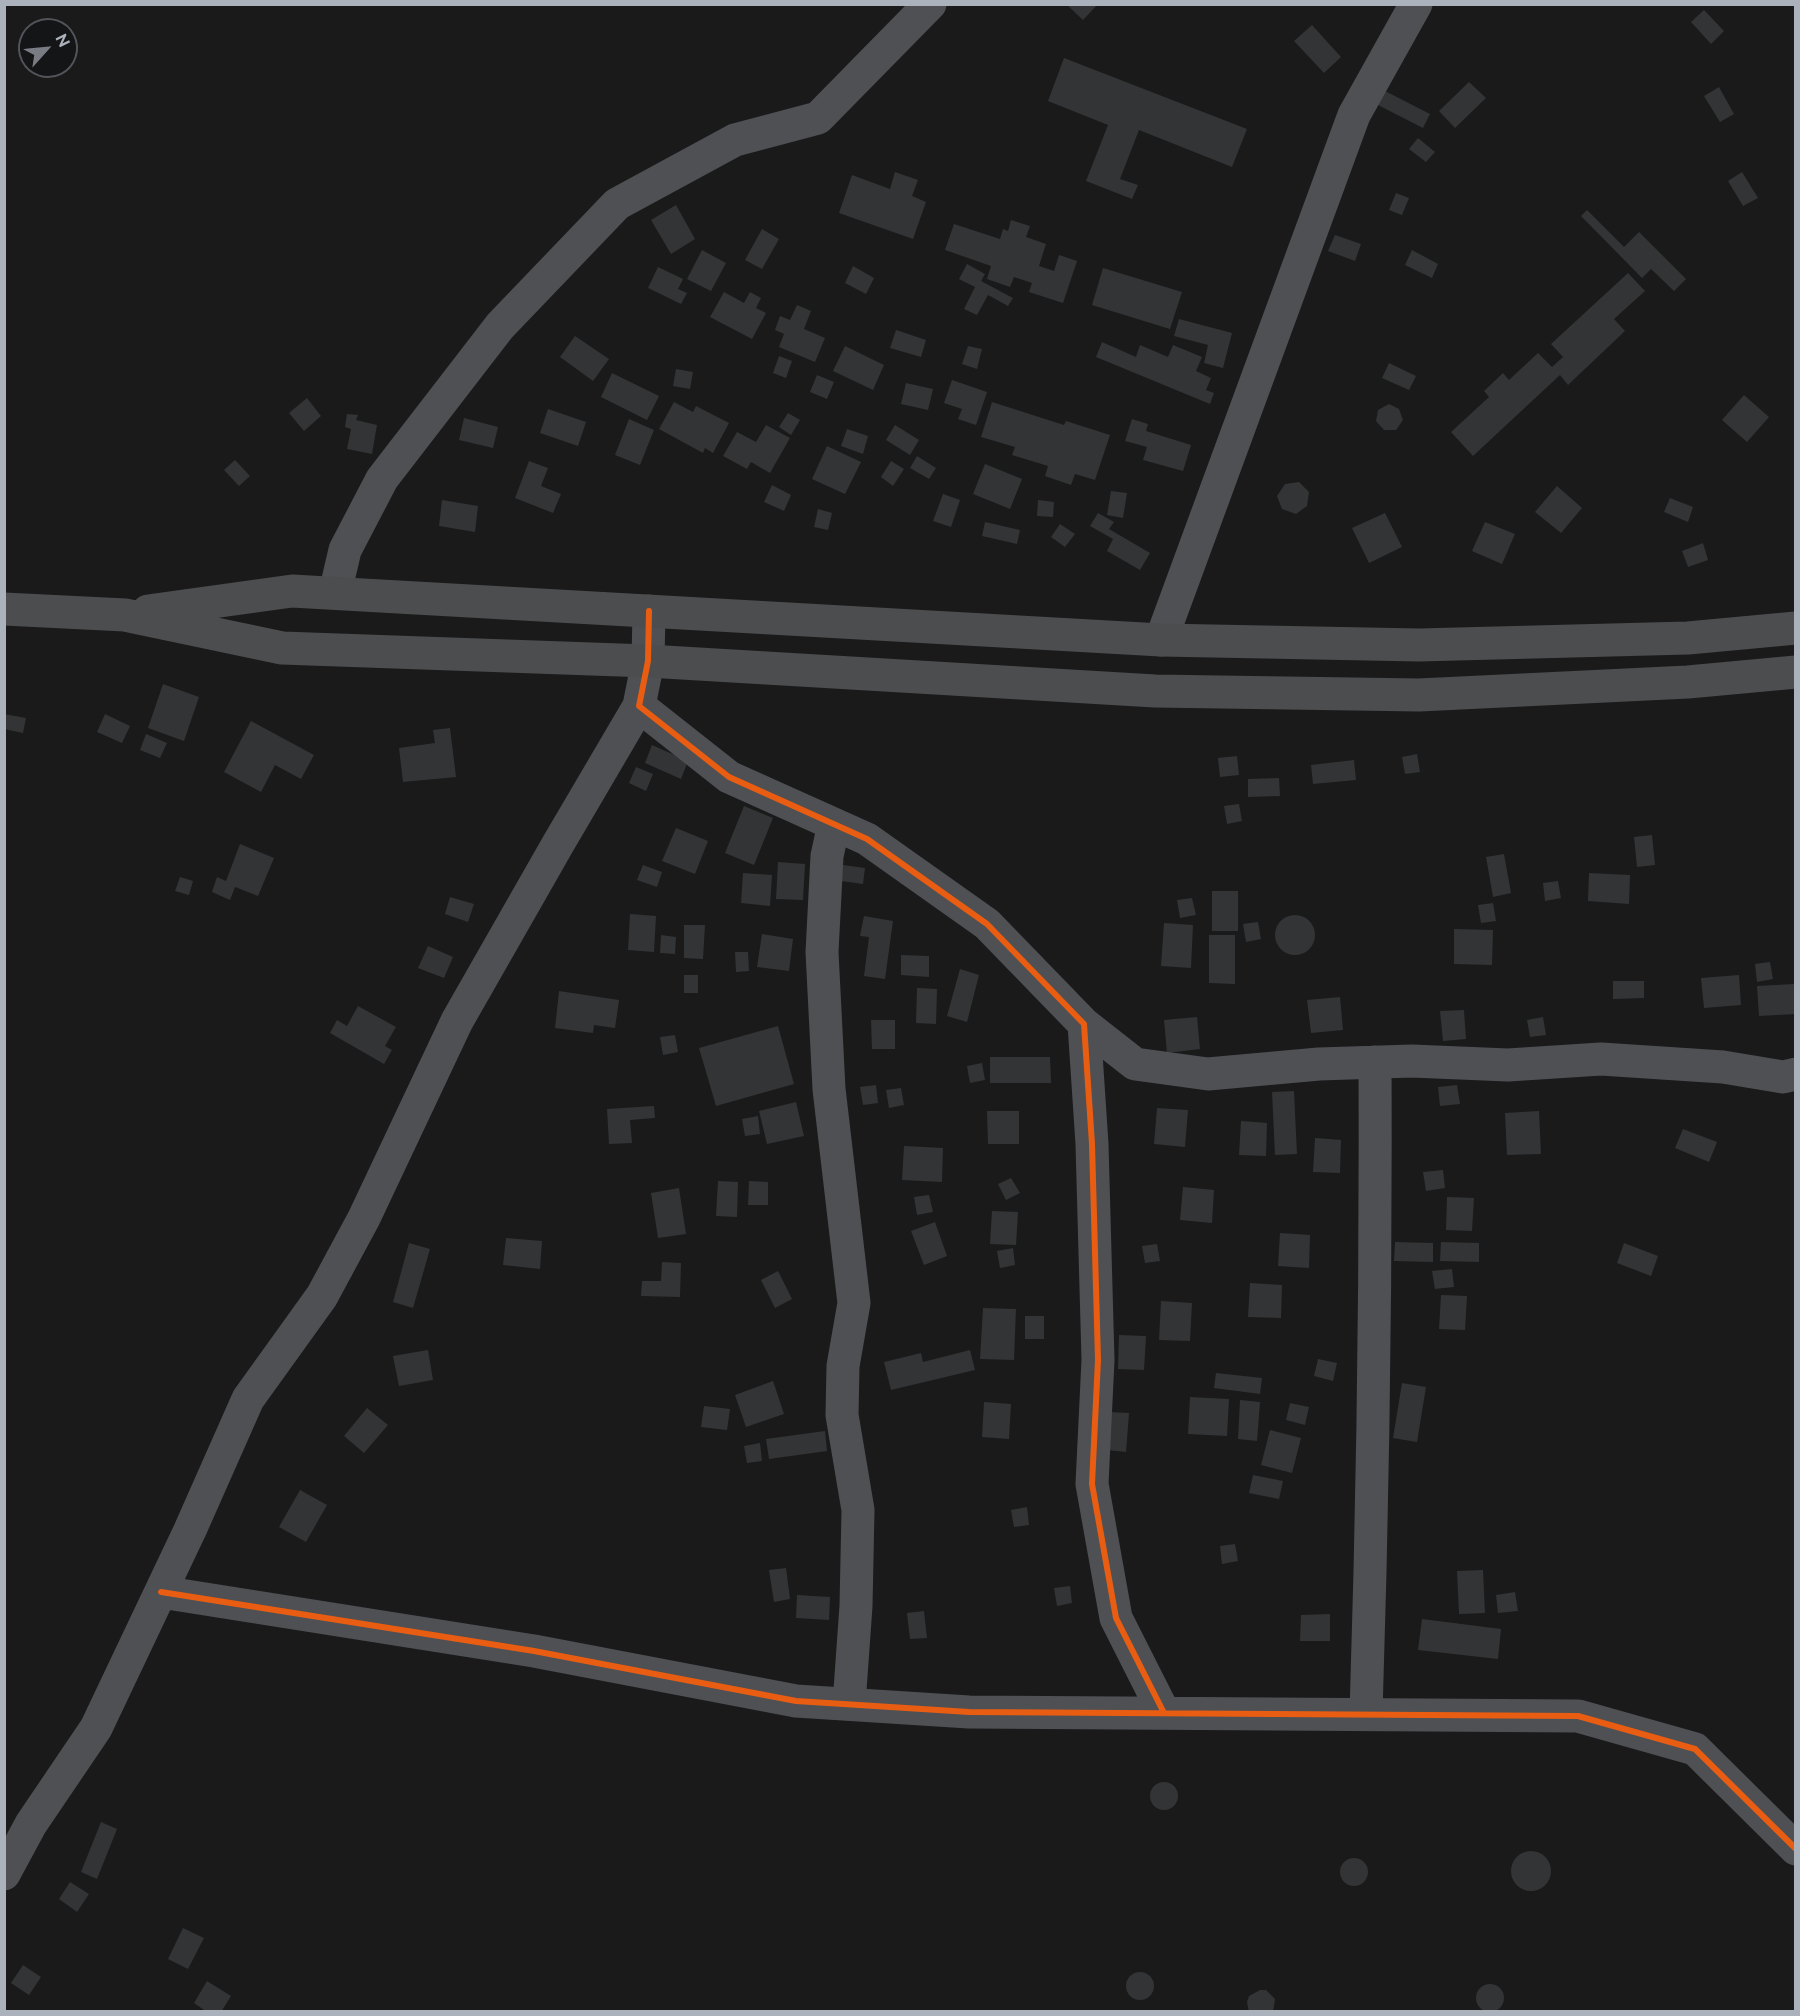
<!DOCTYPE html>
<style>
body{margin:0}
#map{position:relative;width:1800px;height:2016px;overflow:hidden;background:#1a1a1b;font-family:Raleway,sans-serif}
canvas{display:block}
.frame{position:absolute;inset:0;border:6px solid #acb2bb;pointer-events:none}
.north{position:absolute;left:18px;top:18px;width:60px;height:60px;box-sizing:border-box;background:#141517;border:2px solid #515459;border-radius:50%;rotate:63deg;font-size:16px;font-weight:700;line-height:24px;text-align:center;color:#acb2bb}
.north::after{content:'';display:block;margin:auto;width:21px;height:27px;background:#797d83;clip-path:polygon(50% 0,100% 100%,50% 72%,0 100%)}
</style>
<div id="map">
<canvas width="1800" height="2016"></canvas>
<div class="frame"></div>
<div class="north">N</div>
</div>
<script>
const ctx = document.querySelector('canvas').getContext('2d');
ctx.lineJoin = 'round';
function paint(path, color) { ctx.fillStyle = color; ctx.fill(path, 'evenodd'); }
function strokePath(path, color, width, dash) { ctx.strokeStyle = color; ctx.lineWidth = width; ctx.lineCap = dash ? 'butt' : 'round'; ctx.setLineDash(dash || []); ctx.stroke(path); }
paint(new Path2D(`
 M1066 4H1098L1083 20Z
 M1704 10 1724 31 1711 44 1691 22Z
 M1312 25 1341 57 1324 73 1294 41Z
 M1064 58 1247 129 1232 167 1139 130 1120 179 1138 185 1132 199 1086 181 1108 125 1048 101Z
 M1469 82 1486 98 1455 128 1439 111Z
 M1719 87 1734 114 1720 122 1704 96Z
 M1385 91 1430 114 1423 128 1378 105Z
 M1418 138 1435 152 1426 162 1409 149Z
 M895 172 918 180 912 196 926 202 913 239 839 213 852 175 890 189Z
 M1742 172 1758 198 1743 206 1728 181Z
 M1396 193 1409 198 1402 215 1389 210Z
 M676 205 695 239 671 254 651 220Z
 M1587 210 1624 247 1639 232 1686 279 1674 291 1651 269 1642 278 1581 216Z
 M1011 220 1030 226 1026 237 1046 244 1039 266 1054 271 1059 255 1077 261 1063 303 1029 292 1032 283 1014 277 1010 287 987 279 991 266 945 250 954 224 1000 239 1003 229 1008 231Z
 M762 229 779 239 762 269 745 260Z
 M1335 235 1361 244 1355 261 1328 251Z
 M702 250 726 263 711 291 687 279Z
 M1412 250 1438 264 1432 278 1405 265Z
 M967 264 985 274 981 281 1013 298 1008 306 988 295 977 315 964 309 975 287 959 279Z
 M853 266 874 278 866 294 845 283Z
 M658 267 683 279 678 289 687 293 681 304 648 288Z
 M1103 268 1182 292 1170 329 1092 305Z
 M1628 273 1645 291 1614 319 1625 331 1568 385 1560 375 1473 456 1451 432 1489 397 1484 391 1503 373 1509 380 1538 353 1552 367 1563 357 1551 344Z
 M724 292 744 303 750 292 761 298 756 308 766 313 752 339 710 317Z
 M797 305 811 311 804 329 825 338 815 362 779 347 784 334 775 330 780 316 790 320Z
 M1179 319 1232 333 1223 368 1204 363 1208 345 1174 336Z
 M896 330 926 340 921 357 890 348Z
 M575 336 609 359 593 381 560 357Z
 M1102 342 1136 357 1140 345 1168 357 1173 345 1202 357 1196 371 1211 378 1206 390 1214 393 1210 404 1096 357Z
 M845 346 884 365 873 390 833 371Z
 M968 346 982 349 977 369 962 364Z
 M779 356 792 361 786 378 773 373Z
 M1389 363 1416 376 1409 390 1382 378Z
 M676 369 693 372 690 389 673 386Z
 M612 373 659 396 647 420 601 397Z
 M817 375 834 382 827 399 810 392Z
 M952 380 987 392 976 425 958 419 962 409 944 403Z
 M906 383 933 389 928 410 901 404Z
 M1744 395 1769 417 1747 442 1722 420Z
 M307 398 321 416 304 431 289 413Z
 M674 402 693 412 696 406 729 423 713 453 705 448 703 453 659 429Z
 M992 402 1064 425 1066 421 1110 435 1095 480 1075 474 1071 485 1045 476 1048 466 1012 455 1015 447 981 437Z
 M1389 404 1399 409 1403 420 1396 430H1384L1376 421 1378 410Z
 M548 409 586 422 578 446 540 433Z
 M788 413 800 420 791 435 779 427Z
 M347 414 358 415 356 420 377 425 372 454 347 449 351 429 345 427Z
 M464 418 498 427 493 448 459 440Z
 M629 419 654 430 640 465 615 455Z
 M1132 419 1148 424 1146 431 1191 445 1183 471 1143 460 1147 447 1125 441Z
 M766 425 790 438 770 473 751 462 747 469 723 456 737 432 756 442Z
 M895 425 919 440 910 455 886 440Z
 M847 429 868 436 863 454 841 446Z
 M827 446 861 462 845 494 812 479Z
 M917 456 936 468 929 479 910 468Z
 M235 460 250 476 239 486 224 470Z
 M529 461 548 468 541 486 561 494 553 513 515 498Z
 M891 461 904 469 893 486 881 477Z
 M985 464 1022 479 1010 509 973 494Z
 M1299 482 1309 492 1307 506 1296 514 1282 509 1277 496 1285 484Z
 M772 485 791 495 784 511 764 502Z
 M1557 486 1582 508 1561 533 1535 512Z
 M1111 491 1127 493 1123 518 1107 515Z
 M943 494 960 500 951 527 933 521Z
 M1670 498 1693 507 1688 522 1664 512Z
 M442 500 478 506 475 532 439 526Z
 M1038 500 1054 502 1053 517 1037 516Z
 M818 509 832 513 828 530 814 527Z
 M1098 513 1114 522 1109 529 1150 553 1140 570 1107 551 1113 539 1090 526Z
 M1385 513 1402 547 1369 563 1352 528Z
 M985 522 1020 530 1017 544 982 536Z
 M1485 522 1515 534 1502 564 1472 551Z
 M1060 524 1075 534 1065 547 1051 537Z
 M1703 543 1708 560 1688 567 1682 551Z
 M163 684 199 697 184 741 148 728Z
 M4 714 26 718 23 733 4 729Z
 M105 714 130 726 122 743 97 732Z
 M251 721 314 755 301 779 275 765 261 792 224 772Z
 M450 728 456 777 403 782 399 748 435 743 433 730Z
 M146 734 167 743 160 758 140 750Z
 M652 745 688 761 681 779 645 763Z
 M1417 754 1420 772 1405 774 1402 757Z
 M1237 756 1239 775 1220 777 1218 758Z
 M1354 760 1356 780 1313 784 1311 765Z
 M636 767 653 774 646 791 629 783Z
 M1279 778 1280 796 1248 797V779Z
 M1239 804 1242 821 1227 824 1224 806Z
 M744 806 773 818 754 865 725 853Z
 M676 828 708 841 695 874 662 861Z
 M1652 835 1655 865 1637 867 1634 837Z
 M240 844 274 858 258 896 235 887 230 900 212 892 217 877 226 881Z
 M1504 854 1511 893 1493 897 1486 857Z
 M778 862 805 864 803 900 776 899Z
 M643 865 662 872 657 887 637 880Z
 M843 865 865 868 863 884 841 881Z
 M743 873 772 875 770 906 741 903Z
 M1589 873 1630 875 1629 904 1588 901Z
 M180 877 193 881 189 895 175 891Z
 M1558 881 1561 898 1545 901 1543 883Z
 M1212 891H1238V931H1212Z
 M450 897 474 904 468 922 445 914Z
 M1192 898 1196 915 1180 918 1177 900Z
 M1493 903 1496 921 1481 923 1478 905Z
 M630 914 656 916 654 952 628 950Z
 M1275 935a20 20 0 1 1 40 0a20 20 0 1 1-40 0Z
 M864 916 893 921 885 979 864 976 869 937 860 936Z
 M1258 922 1261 939 1246 942 1243 924Z
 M1164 923 1193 925 1191 968 1161 966Z
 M684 925H705L703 959 684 958Z
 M1454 929 1493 930 1492 965 1454 964Z
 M762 934 793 939 789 971 757 967Z
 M661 935 676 937 675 954 660 953Z
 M1209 935H1235V984L1209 983Z
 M428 946 453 957 444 978 418 968Z
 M735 952H748L749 971 736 972Z
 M901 955 929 956V977L901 975Z
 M1770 962 1773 979 1757 982 1755 964Z
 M960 969 979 975 967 1022 947 1016Z
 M684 975H698V993H684Z
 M1739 975 1741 1005 1704 1008 1701 978Z
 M1613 981H1644V998L1613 999Z
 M1794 984 1796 1014 1759 1016 1757 986Z
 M917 988 937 989 936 1024 916 1023Z
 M559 991 619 1000 615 1028 594 1025 593 1033 555 1028Z
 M1340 997 1343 1030 1311 1033 1307 1000Z
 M358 1006 396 1027 385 1046 392 1050 384 1064 330 1033 337 1020 347 1026Z
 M1464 1010 1466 1039 1443 1041 1440 1011Z
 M1197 1017 1200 1049 1167 1053 1164 1020Z
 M1543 1017 1546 1035 1530 1037 1527 1020Z
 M871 1020H895V1049H872Z
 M778 1026 794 1084 716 1106 699 1048Z
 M675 1035 678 1052 663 1055 660 1037Z
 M990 1057H1050L1051 1083H990Z
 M982 1063 985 1080 970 1083 967 1066Z
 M876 1085 878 1103 863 1105 860 1087Z
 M1457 1085 1460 1104 1440 1106 1438 1087Z
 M901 1088 904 1105 889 1108 886 1090Z
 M1294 1091 1297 1154 1275 1155 1272 1092Z
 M796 1102 804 1136 767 1144 759 1111Z
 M654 1106 655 1118 630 1120 632 1143 609 1144 607 1109Z
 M1157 1108 1188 1110 1185 1147 1154 1144Z
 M987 1111H1019V1144H988Z
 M1539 1111 1541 1154 1507 1155 1505 1113Z
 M758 1116 760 1134 745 1136 742 1119Z
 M1241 1121 1267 1123 1266 1156 1239 1155Z
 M1683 1129 1717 1142 1709 1162 1675 1148Z
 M1315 1138 1341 1140 1340 1173 1313 1172Z
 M904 1146 943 1148 942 1182 902 1180Z
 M1443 1170 1445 1188 1426 1191 1423 1172Z
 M1011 1178 1020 1193 1006 1200 998 1184Z
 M718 1181 738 1182 737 1217 716 1216Z
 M749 1181 768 1182V1205H748Z
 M1183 1187 1214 1190 1212 1223 1180 1220Z
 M679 1188 686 1234 658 1238 651 1193Z
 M929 1195 933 1212 917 1215 914 1197Z
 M1447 1197 1474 1198 1472 1231 1446 1230Z
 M992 1211 1018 1212 1016 1245 990 1244Z
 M935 1222 947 1256 924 1265 911 1231Z
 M1280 1233 1310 1235 1309 1268 1278 1266Z
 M506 1238 542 1241 540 1269 503 1265Z
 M1395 1242 1433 1243V1262L1394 1261Z
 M1441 1242 1479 1243V1262L1440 1261Z
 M409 1243 430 1249 413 1308 393 1302Z
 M1624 1243 1658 1256 1651 1276 1617 1263Z
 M1157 1244 1160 1261 1145 1263 1142 1246Z
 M1013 1248 1015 1265 1000 1268 997 1251Z
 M662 1262 681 1263 680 1297 641 1296 642 1281H661Z
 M1452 1269 1454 1287 1435 1289 1432 1271Z
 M778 1271 792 1299 775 1308 761 1280Z
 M1250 1283 1282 1285 1281 1318 1248 1317Z
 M1441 1295 1467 1296 1465 1330 1439 1329Z
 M1161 1301 1192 1303 1190 1341 1159 1340Z
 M983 1308 1016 1309 1014 1360 980 1359Z
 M1025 1316H1044V1339H1025Z
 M1119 1335 1146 1336 1144 1370 1118 1369Z
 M428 1350 433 1380 399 1386 393 1356Z
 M970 1350 975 1370 891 1390 884 1362 921 1353 923 1362Z
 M1318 1359 1337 1363 1333 1381 1314 1376Z
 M1216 1373 1262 1378 1260 1394 1214 1388Z
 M773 1381 784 1414 746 1427 735 1395Z
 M1402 1383 1426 1387 1417 1442 1393 1438Z
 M1190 1397 1229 1399 1227 1436 1188 1434Z
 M1240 1400 1260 1402 1257 1441 1238 1439Z
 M984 1402 1011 1404 1009 1439 982 1437Z
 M1290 1403 1309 1407 1305 1425 1286 1420Z
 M704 1406 730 1409 727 1430 701 1427Z
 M367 1408 388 1425 364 1453 344 1436Z
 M1109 1412 1129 1413 1126 1452 1107 1450Z
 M1270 1430 1301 1438 1292 1473 1261 1465Z
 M825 1431 827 1451 769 1459 766 1439Z
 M760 1443 762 1461 747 1463 744 1446Z
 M1253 1475 1283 1481 1279 1499 1249 1493Z
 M300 1490 327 1505 306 1542 279 1527Z
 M1027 1507 1029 1525 1014 1527 1011 1510Z
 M1235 1544 1238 1561 1222 1564 1220 1546Z
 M786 1568 790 1599 774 1602 769 1570Z
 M1483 1570 1485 1613 1459 1614 1457 1571Z
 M1070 1586 1072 1603 1057 1606 1054 1588Z
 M1515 1592 1518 1611 1498 1613 1496 1595Z
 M797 1595 830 1597 829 1620 796 1618Z
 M924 1611 927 1638 910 1639 907 1613Z
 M1330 1614V1641H1300L1301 1615Z
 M1422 1619 1501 1629 1498 1659 1418 1650Z
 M1150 1796a14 14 0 1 1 28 0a14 14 0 1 1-28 0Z
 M101 1822 117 1829 97 1879 81 1872Z
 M1511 1871a20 20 0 1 1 40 0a20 20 0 1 1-40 0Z
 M1340 1872a14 14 0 1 1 28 0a14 14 0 1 1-28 0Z
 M70 1882 89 1894 77 1912 59 1899Z
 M183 1928 204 1938 188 1969 168 1959Z
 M23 1965 41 1977 29 1995 11 1983Z
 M1126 1986a14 14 0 1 1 28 0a14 14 0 1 1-28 0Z
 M207 1981 231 1996 221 2012H207L194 2003Z
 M1476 1998a14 14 0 1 1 28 0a14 14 0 1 1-28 0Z
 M1260 1990H1266L1275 1999 1273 2012H1249L1247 2002 1249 1996Z`), '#333435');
strokePath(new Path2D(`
 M335 593 345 550 382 479 500 326 617 204 735 140 818 118 930 4
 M649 611 648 661 639 706 729 777 867 839 987 924 1084 1024 1092 1144 1098 1360 1092 1484 1116 1618 1164 1713
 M1161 640 1354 115 1416 4
 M834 824 827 856 822 952 829 1089 854 1303 843 1366 842 1415 858 1510 856 1606 849 1704
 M1084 1024 1135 1064 1208 1074 1319 1064 1412 1061 1508 1065 1601 1059 1723 1067 1783 1077 1796 1074
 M161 1592 534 1651 796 1701 969 1712 1578 1716 1695 1749 1796 1849
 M1366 1714C1373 1497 1376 1280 1375 1062
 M4 1874 31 1824 96 1728 190 1530 248 1399 322 1296 364 1218 457 1021 558 844 639 706`), '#4e5054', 33);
strokePath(new Path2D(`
 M4 609 125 615 282 648 648 661 1155 691 1419 695 1688 682 1796 672
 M148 611 292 591 1161 640 1419 645 1688 638 1796 628`), '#4c4d4f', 33);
strokePath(new Path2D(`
 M649 611 648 661 639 706 729 777 867 839 987 924 1084 1024 1092 1144 1098 1360 1092 1484 1116 1618 1164 1713
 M161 1592 534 1651 796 1701 969 1712 1578 1716 1695 1749 1796 1849`), '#e95d12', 6);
</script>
